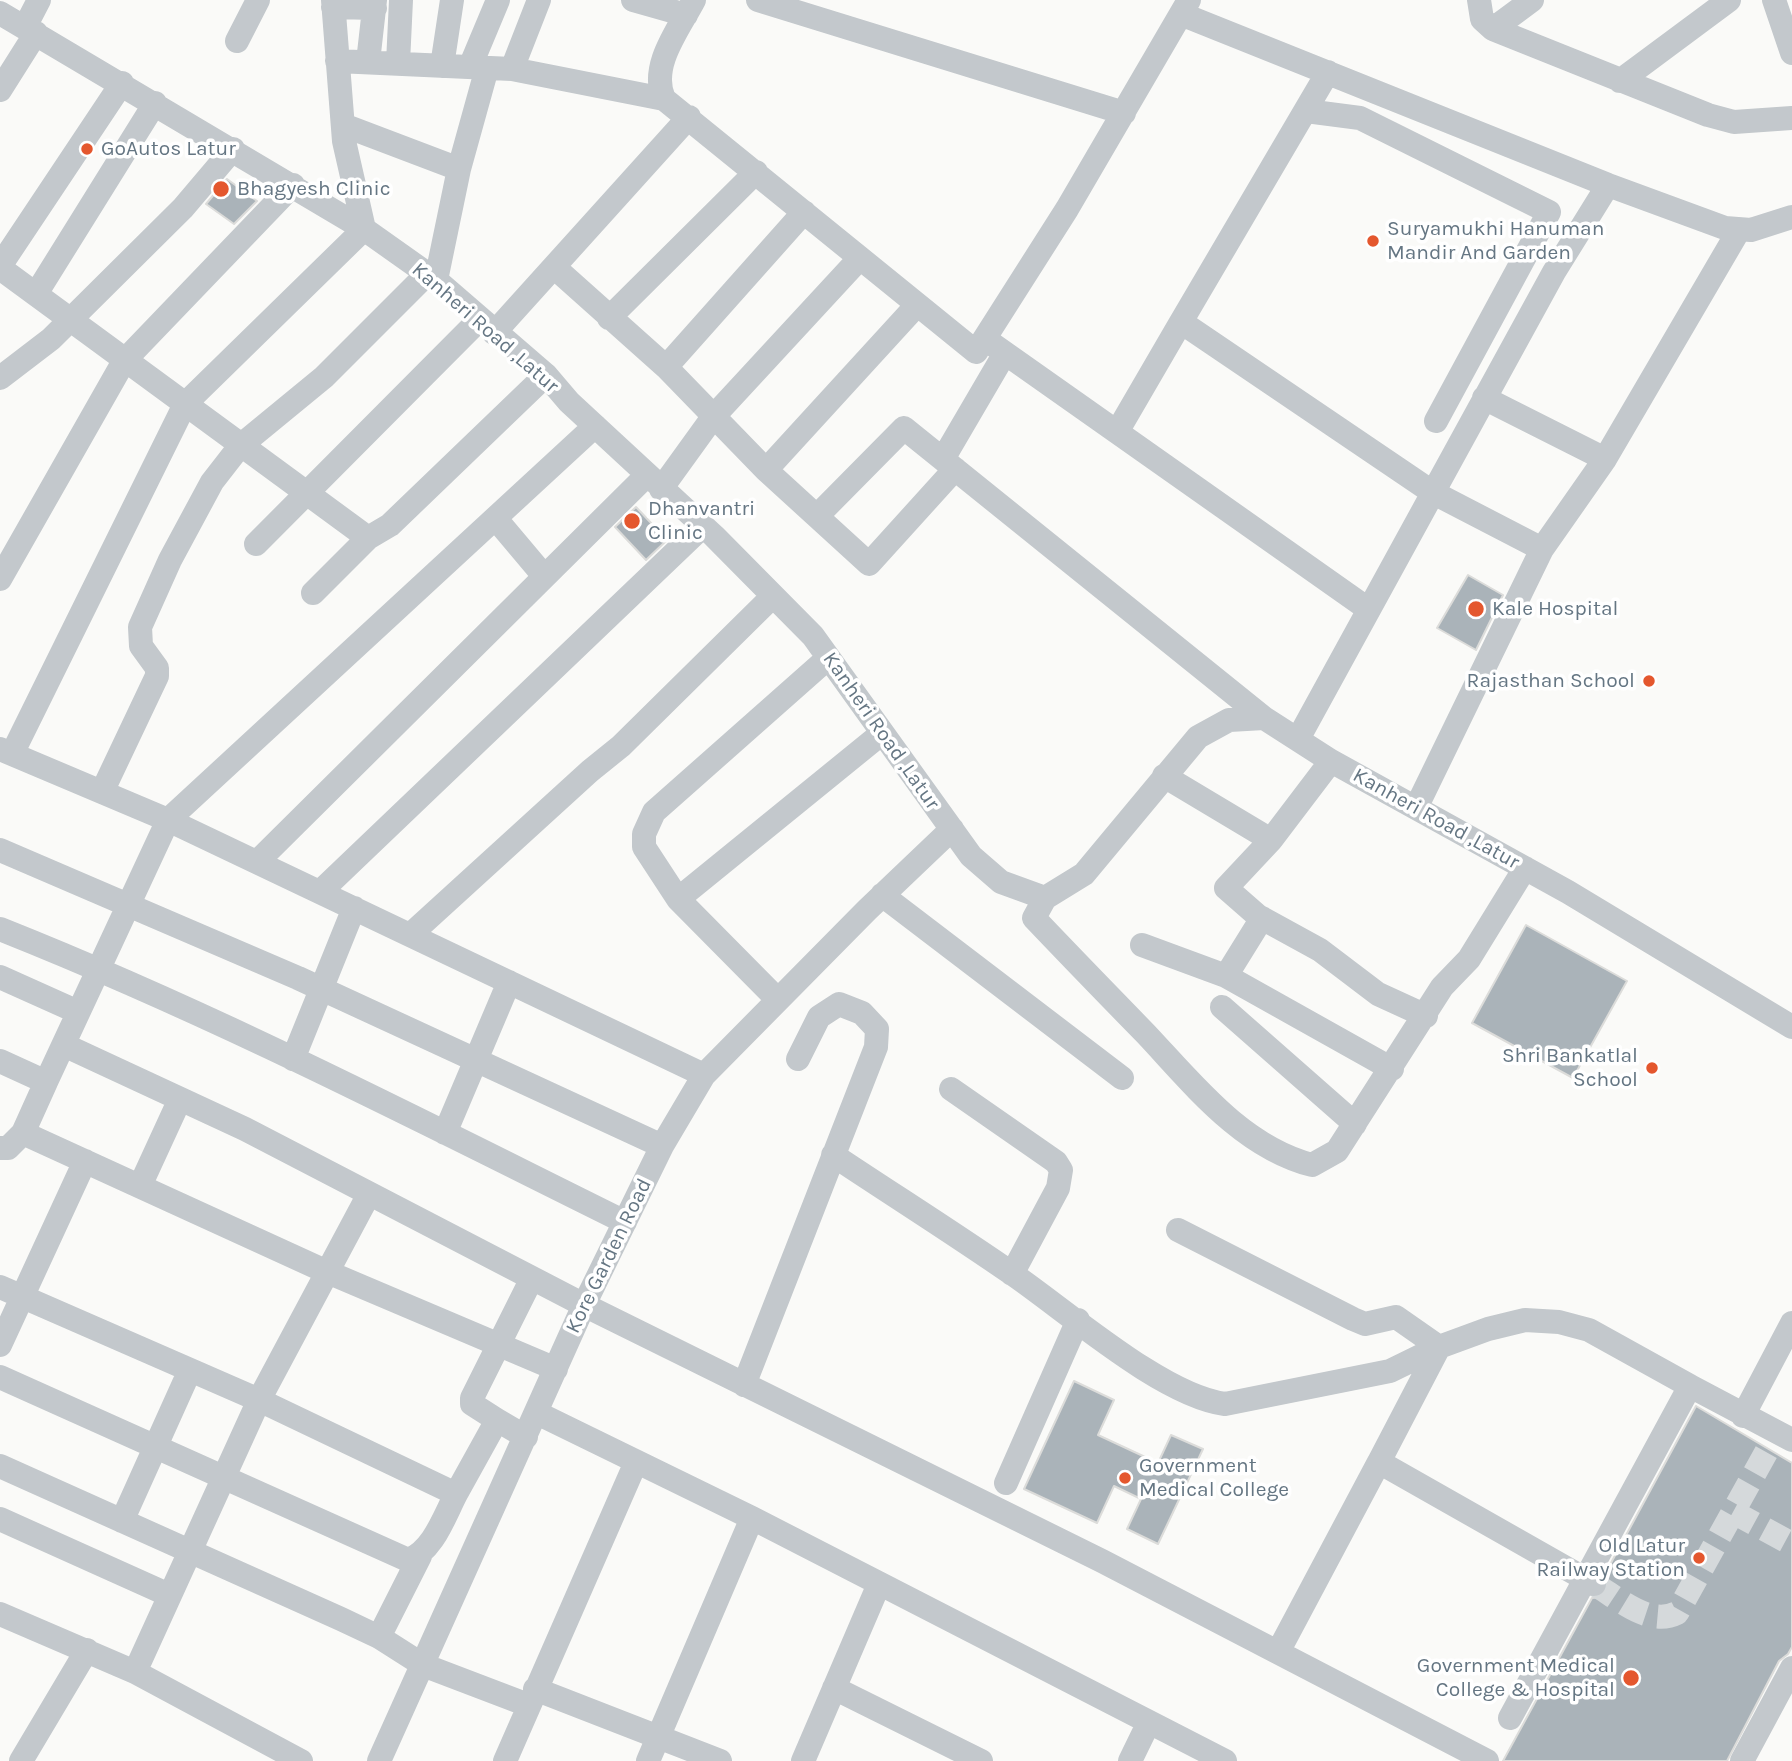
<!DOCTYPE html>
<style>
body{margin:0}
canvas{display:block;background:#fafaf8}
</style>
<canvas width="1792" height="1761"></canvas>
<script>
const ctx = document.querySelector('canvas').getContext('2d');
ctx.lineJoin = 'round';
function paint(path, color) { ctx.fillStyle = color; ctx.fill(path, 'evenodd'); }
function strokePath(path, color, width, dash) { ctx.strokeStyle = color; ctx.lineWidth = width; ctx.lineCap = dash ? 'butt' : 'round'; ctx.setLineDash(dash || []); ctx.stroke(path); }
function label(font, color, halo, rows, align = 'center') {
  ctx.font = font + ' Karla,sans-serif'; ctx.lineWidth = 7; ctx.setLineDash([]); ctx.textBaseline = 'middle'; ctx.strokeStyle = halo; ctx.fillStyle = color; for (const [text, x, y, turn = 0] of rows) {
    ctx.save(); ctx.translate(x, y); ctx.rotate((+turn || 0) * Math.PI / 180); ctx.textAlign = isNaN(turn) ? turn : align; if (halo) ctx.strokeText(text, 0, 0); ctx.fillText(text, 0, 0); ctx.restore();
  }
}
const building = new Path2D(`
 M227 179 257 201 234 224 206 204Z
 M636 507 667 540 646 560 615 527Z
 M1468 575 1503 595 1476 650 1437 628Z
 M1526 925 1627 981 1573 1078 1472 1023Z
 M1074 1381 1114 1400 1098 1435 1158 1463 1171 1435 1203 1449 1158 1544 1127 1529 1141 1499 1114 1486 1097 1523 1024 1489Z
 M1696 1406 1792 1463V1647L1788 1654 1779 1661 1727 1761H1503L1592 1598 1601 1597 1607 1591 1609 1583 1605 1574Z`);
paint(building, '#aab3b9');
strokePath(building, '#dcdcda', 2);
strokePath(new Path2D(`
 M1733 1512 1792 1544
 M1594 1584C1618 1598 1649 1627 1677 1613L1768 1449`), '#d5d9db', 24, [24, 12]);
strokePath(new Path2D(`
 M633 0 686 15
 M694 0C679 29 649 66 664 99L976 352 1067 209 1189 0
 M758 0 1124 113
 M1479 0 1482 19 1493 29 1532 0
 M1774 0 1792 53
 M333 7 375 8
 M0 13 364 229 436 280 546 375 569 402 714 536 813 636 971 856 1001 882 1045 898 1084 874 1198 737 1229 720 1264 718 1331 761 1568 892 1792 1027
 M1181 14 1608 185 1725 228 1751 230 1792 217
 M25 27 39 0
 M1493 29 1708 115 1734 122 1792 118
 M237 41 258 0
 M337 61 512 69 664 99
 M368 62 375 0
 M398 63 401 0
 M442 66 452 0
 M470 67 498 0
 M512 69 539 0
 M1328 72 1181 322 1432 492 1542 549 1417 806
 M1620 81 1729 0
 M0 90 36 33
 M1306 111 1360 118 1549 212 1436 421
 M343 125 459 169 436 280
 M459 169 487 68
 M0 266 122 83
 M554 267 666 367 766 470 869 564 955 469
 M0 268 368 538 390 525 546 375
 M36 294 155 103
 M609 318 756 172
 M494 333 689 117
 M985 339 1368 609
 M666 367 804 212
 M0 378 51 339 183 208 233 149
 M1484 398 1605 459
 M1117 432 1181 322
 M943 459 1005 353
 M766 470 917 305
 M661 489 713 417 860 258
 M817 516 904 428 1264 718
 M496 519 544 576
 M256 544 479 320
 M1542 549 1605 459 1739 230
 M0 579 124 361 293 185
 M313 593 368 538
 M1298 739 1554 272 1608 185
 M0 749 168 820 704 1075
 M12 754 185 404 364 229 344 141 333 0
 M1164 776 1271 840 1331 761
 M102 792 157 676V668L141 646 140 627 170 560 212 482 240 446 324 377 427 274
 M1271 840 1226 888 1258 916 1320 950 1378 994 1426 1016
 M0 850 298 978 662 1146
 M257 862 646 476
 M320 892 703 526
 M882 895 1122 1078
 M1045 898 1034 918C1071 957 1108 995 1146 1034 1193 1084 1242 1147 1312 1165L1337 1151 1442 987 1469 959 1525 868
 M678 899 881 734
 M0 929C214 1014 419 1120 625 1222
 M410 935 590 771 621 746 773 596
 M1142 945 1226 976 1392 1069
 M1226 976 1262 918
 M0 977 78 1012
 M778 1000 678 899 644 847V834L654 812 828 658
 M1222 1007 1355 1124
 M64 1045 245 1129 584 1305 1102 1561 1487 1761
 M293 1059 354 908
 M0 1061 46 1082 168 820 595 426
 M951 1089 1056 1162 1061 1170 1058 1188 1012 1274
 M23 1133 325 1271 556 1369
 M445 1133 509 982
 M0 1148H8L23 1133 46 1082
 M833 1155C893 1195 955 1234 1014 1275 1069 1313 1163 1396 1225 1404L1390 1371 1439 1347 1488 1329 1525 1320 1559 1322 1589 1330 1690 1386 1510 1718
 M140 1186 180 1099
 M1178 1230 1353 1319 1365 1324 1396 1317 1439 1347 1379 1462
 M0 1287 259 1400 456 1494 497 1420 526 1437
 M0 1345 85 1161
 M0 1377 408 1560C433 1551 444 1517 456 1494
 M744 1385 876 1047 877 1029 862 1013 839 1004 819 1017 798 1059
 M1690 1386 1792 1440
 M537 1413 752 1518 1225 1761
 M1743 1416 1792 1323
 M497 1420 472 1404V1398L532 1278
 M0 1466 341 1619 379 1637 423 1665 528 1705
 M1006 1483 1078 1320
 M0 1519 169 1595
 M122 1521 190 1370
 M0 1614 135 1672 301 1761
 M379 1637 420 1556
 M1278 1652 1379 1462 1594 1584
 M135 1672 259 1400 369 1194
 M834 1688 981 1761
 M535 1689 720 1761
 M21 1761 87 1650
 M379 1761 584 1305 662 1146 704 1075 867 910 952 829
 M505 1761 636 1462
 M648 1761 752 1518
 M803 1761 879 1584
 M1130 1761 1148 1724
 M1742 1761 1792 1668`), '#c3c8cc', 24);
for (const [x, y, r, color] of [
 [87,149,7,"#e4572e"],
 [221,189,9,"#e4572e"],
 [1373,241,7,"#e4572e"],
 [632,521,9,"#e4572e"],
 [1476,609,9,"#e4572e"],
 [1649,681,7,"#e4572e"],
 [1652,1068,7,"#e4572e"],
 [1125,1478,7,"#e4572e"],
 [1699,1558,7,"#e4572e"],
 [1631,1678,9,"#e4572e"]
]) { const dot = new Path2D(); dot.arc(x, y, r, 0, 2 * Math.PI); ctx.fillStyle = color; ctx.fill(dot); strokePath(dot, '#fff', 2.5); }
label('21px', '#657683', '#fff', [
 ["GoAutos Latur",101,149],
 ["Bhagyesh Clinic",237,189],
 ["Suryamukhi Hanuman",1387,229],
 ["Mandir And Garden",1387,253],
 ["Dhanvantri",648,509],
 ["Clinic",648,533],
 ["Kale Hospital",1492,609],
 ["Rajasthan School",1635,681,"right"],
 ["Shri Bankatlal",1638,1056,"right"],
 ["School",1638,1080,"right"],
 ["Government",1139,1466],
 ["Medical College",1139,1490],
 ["Old Latur",1685,1546,"right"],
 ["Railway Station",1685,1570,"right"],
 ["Government Medical",1615,1666,"right"],
 ["College & Hospital",1615,1690,"right"]
], 'left');
label('21px', '#657683', '#fff', [
 ["Kanheri Road ,Latur",485,328,41],
 ["Kanheri Road ,Latur",881,731,55],
 ["Kanheri Road ,Latur",1436,819,29],
 ["Kore Garden Road",609,1256,-64]
]);
</script>
